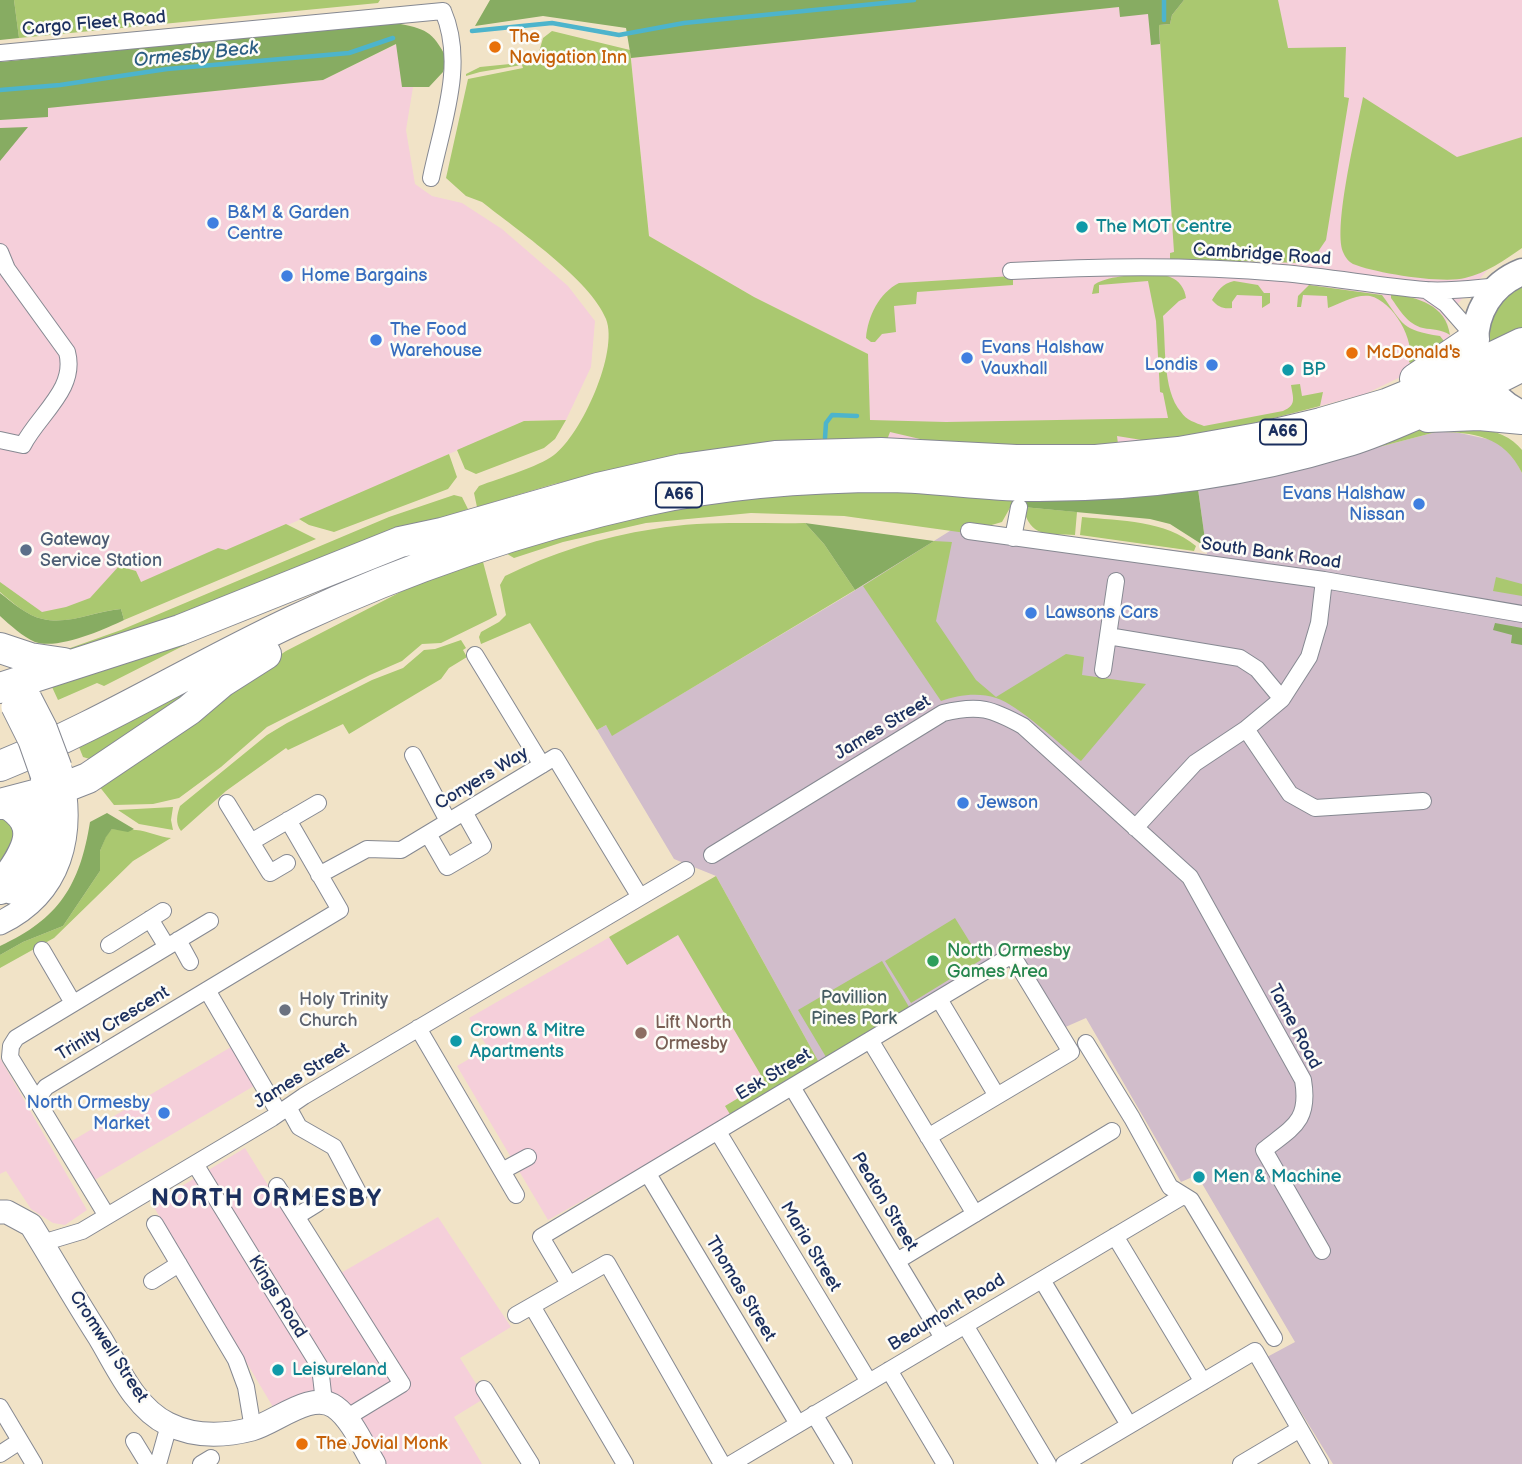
<!DOCTYPE html>
<style>
body{margin:0}
canvas{display:block;background:#f1e3c7}
</style>
<canvas width="1522" height="1464"></canvas>
<script>
const ctx = document.querySelector('canvas').getContext('2d');
ctx.lineJoin = 'round';
function paint(path, color) { ctx.fillStyle = color; ctx.fill(path, 'evenodd'); }
function strokePath(path, color, width, dash) { ctx.strokeStyle = color; ctx.lineWidth = width; ctx.lineCap = dash ? 'butt' : 'round'; ctx.setLineDash(dash || []); ctx.stroke(path); }
function label(font, color, halo, rows, align = 'center') {
  ctx.font = font + ' "Balsamiq Sans",sans-serif'; ctx.lineWidth = 5; ctx.setLineDash([]); ctx.textBaseline = 'middle'; ctx.strokeStyle = halo; ctx.fillStyle = color; for (const [text, x, y, turn = 0] of rows) {
    ctx.save(); ctx.translate(x, y); ctx.rotate((+turn || 0) * Math.PI / 180); ctx.textAlign = isNaN(turn) ? turn : align; if (halo) ctx.strokeText(text, 0, 0); ctx.fillText(text, 0, 0); ctx.restore();
  }
}
paint(new Path2D(`
 M1186 0H1522V231L1446 317 1450 334 1443 351 1430 363 1365 394 1247 425 1180 437 1108 445 870 439 868 354 754 297 649 236 631 58Z
 M397 44 402 86 413 87 406 130 415 184 432 196 462 203 502 229 568 286 595 321 591 367 566 420 524 421 90 612 46 618 0 591V112L323 80Z
 M716 876 821 1066 548 1220 457 1066 488 1048 469 1018Z
 M231 1047 254 1086 93 1181 70 1142Z
 M0 1058 87 1210 65 1225 53 1223 31 1209 6 1171 0 1174Z
 M245 1148 327 1281 438 1217 511 1327 460 1358 485 1398 454 1417 482 1464H383L346 1405 329 1390 273 1407 152 1204Z`), '#f5cfda');
paint(new Path2D(`
 M1436 432H1455L1492 440 1503 447 1515 460 1522 473V1464H1333L1267 1357 1295 1342 1197 1175 1181 1182 1086 1018 1061 1029 1012 956 821 1066 716 876 674 859 597 730 606 725 613 735 846 596 961 524 1207 554 1198 489 1276 474Z`), '#d1bdcb');
paint(new Path2D(`
 M14 0H380L378 3 19 38Z
 M1184 0H1278L1288 48 1346 47 1344 97 1349 98 1326 240 1313 259 1301 263 1170 259V253L1174 252 1159 25 1170 24 1172 15Z
 M552 31 630 50 649 236 754 297 868 354 870 420 946 422 1168 418 1163 393 1160 392 1156 321 1148 281 1099 285V293L1092 294 1094 285C1106 275 1155 272 1170 277 1179 280 1185 289 1186 298L1179 301 1163 316C1166 343 1162 390 1181 412 1186 420 1196 423 1204 426L1283 411C1297 405 1293 398 1291 385L1300 384 1302 396 1323 392 1320 406 1247 425 1180 437 1148 441 1117 436 1118 444 1108 445 1017 447 933 442 890 432 887 440 633 466 554 484 477 507 474 493 479 486C500 478 538 467 554 455 581 435 619 352 606 319 591 280 516 229 482 202L466 196 446 178 468 79 523 68 522 65 480 72 466 76V74L480 67 520 63 537 59 543 38Z
 M1363 97 1457 157 1522 137V248C1505 260 1486 273 1465 278 1443 284 1375 273 1353 264 1349 262 1345 257 1343 252 1333 226 1357 129 1363 97Z
 M1013 276V285L917 292 916 304 894 306 896 332 882 334 875 342H871L866 338C868 316 879 293 899 283Z
 M1234 281 1258 285 1264 293H1270V303L1262 308V296L1237 295 1232 302V308C1223 309 1218 307 1212 300 1218 290 1222 284 1234 281Z
 M1309 285 1382 295C1404 325 1401 330 1440 336L1444 341 1441 349 1415 366 1409 362C1416 341 1393 301 1370 296 1356 294 1341 303 1328 308L1327 296 1303 295 1301 307H1297L1298 296Z
 M1522 287V331L1487 349C1489 322 1495 300 1522 287Z
 M1391 294C1418 297 1446 305 1450 335 1441 329 1433 330 1423 328 1407 324 1400 310 1391 298Z
 M566 420 555 439 544 448 476 474 465 469 457 450 524 421Z
 M1427 424C1457 426 1502 424 1522 450V473C1504 436 1474 432 1436 432L1276 474Z
 M449 454 457 477 448 489 334 532 309 525 299 519Z
 M808 488 1023 494V507L1077 512 1075 535C1048 534 1030 538 1023 507L1011 506 1002 522 988 526 968 522 966 533 844 516 751 513 646 523 563 542 514 558 499 549 643 513Z
 M454 495 462 497 468 509 343 552 70 656 59 652 121 630 389 517Z
 M1082 517C1121 521 1165 520 1196 546L1194 551 1080 535Z
 M805 523 824 544 855 590 612 736 606 725 597 730 530 623 481 644 479 637 481 632 499 622 506 615 500 585 505 576C552 553 601 537 654 529 703 520 755 524 805 523Z
 M286 524 316 539 124 620 121 609C95 611 70 625 43 619 27 616 12 602 0 592V582L42 612 66 607 90 598 119 566 136 571 141 582 218 548 226 550Z
 M934 541 952 542 936 621 976 680 996 697 1066 654 1084 657 1082 675 1146 684 1081 761C1062 746 1017 704 996 698 979 692 957 695 941 701L863 586Z
 M482 558 497 615 490 619 441 643 422 644 402 661 370 675 267 727 221 767 179 798 153 804 114 805 95 781 286 651 418 583Z
 M1496 577 1522 584V596L1493 591Z
 M244 615 104 686 97 683 58 700 52 687 54 683Z
 M461 640 466 648 463 650 467 657 449 668 441 679 349 734 343 724 288 750 286 748 226 791 181 831C175 823 177 815 180 806L267 735 287 723 372 680 403 668 424 650 435 649Z
 M251 653 93 760 83 757 77 742Z
 M173 807 171 820 173 830 139 824 118 810Z
 M0 812 20 821 0 875Z
 M112 829C121 830 128 829 136 830 148 831 159 837 171 838L133 861 54 938 0 968V955L23 942 63 926 100 871V851L106 836Z
 M716 876 821 1066 731 1116 725 1106 765 1082 678 935 627 965 609 937Z
 M955 918 981 960 911 1003 885 961Z
 M882 961 909 1007 826 1057 798 1010Z`), '#aac870');
paint(new Path2D(`
 M0 0H14L19 38 0 40Z
 M490 0H1184L1172 15 1170 24 1159 25 1160 44 1151 45 1148 14 1120 17 1119 7 631 58 626 28 543 16 475 26Z
 M395 23C426 29 432 30 447 59L443 72 429 87H402L396 44 323 80 48 108V117L0 120V62Z
 M28 127 0 161V128Z
 M1197 482 1206 547 1170 524 1150 519 1023 507V494Z
 M805 523 934 541 855 590 824 544Z
 M0 593C12 602 27 616 43 619 69 625 96 611 121 609L124 620C103 630 58 650 35 642 23 637 10 625 0 616Z
 M1495 623 1522 628V645L1511 643 1512 635 1493 630Z
 M107 813 134 829 128 832 112 829 106 837 100 851V871L63 926 23 942 0 955V946C59 919 80 885 90 822Z`), '#87ac62');
strokePath(new Path2D(`
 M1164 20V0
 M472 31 552 23 619 35 684 23 914 0
 M0 90 60 85 167 69 349 53 393 38
 M825 438 826 423 832 415 857 416`), '#4db4cc', 4.5);
const street = new Path2D(`
 M0 53 443 11
 M431 178C442 124 466 64 443 11
 M0 252 7 269 67 352C77 389 39 414 23 445L0 440
 M1011 271C1101 266 1193 265 1282 273 1330 277 1378 286 1425 290 1450 292 1475 288 1499 286
 M1426 290 1446 304 1474 336
 M969 531 1324 580 1522 614
 M1013 538 1019 507
 M1108 636 1240 658 1257 669 1282 699
 M475 655 542 765
 M1103 670 1116 581
 M1246 729 1290 794 1315 808 1423 801
 M413 755 448 821
 M227 803 270 873 287 863
 M1135 828 1195 763 1246 729 1282 699 1309 657 1319 623 1324 580
 M428 834 447 867 483 846 464 812
 M251 842 318 803
 M712 855 943 713C979 704 992 709 1023 726L1190 877 1303 1080C1310 1121 1293 1127 1264 1150L1322 1251
 M319 875 367 849 401 850 555 757 640 897
 M150 919 167 947
 M178 940 190 962
 M109 945 163 911
 M42 950 73 1003
 M207 990 340 910 288 820
 M939 999 997 1096
 M418 1028 516 1195
 M870 1040 975 1214
 M1086 1043 1132 1118 1170 1187 1191 1200 1274 1338
 M792 1087 943 1338
 M39 1104 10 1057 11 1046 16 1038 210 921
 M288 1107 299 1127 334 1147 359 1194
 M718 1132 869 1382
 M195 1164 320 1367 324 1402
 M502 1171 528 1157
 M648 1174 798 1424
 M277 1186 402 1384 346 1418
 M107 1216 39 1104 40 1095 46 1087 207 990 279 1113
 M297 1216 318 1203
 M155 1224 236 1360 246 1387 253 1429
 M1115 1236 1203 1382
 M42 1243 82 1231 272 1118 304 1096 686 870
 M897 1261 1112 1131
 M1042 1280 1129 1425
 M152 1281 179 1264
 M569 1284 541 1237 1012 955 1071 1052 928 1137
 M532 1306 625 1464
 M516 1315 607 1263 722 1464
 M965 1325 1048 1464
 M889 1370 945 1464
 M484 1389 531 1464
 M0 1407 34 1464
 M814 1414 844 1464
 M134 1441 148 1464
 M0 1454 20 1441
 M158 1464 169 1425
 M201 1464 211 1458
 M731 1464 1183 1196
 M1064 1464 1255 1351 1320 1464
 M1241 1464 1300 1429`);
const secondary = new Path2D(`
 M11 892C45 861 49 820 42 776
 M0 923C62 893 75 834 61 772
 M0 1212H7L31 1225C54 1262 76 1301 100 1338 118 1368 135 1408 168 1424 194 1437 225 1436 252 1429 275 1423 312 1390 335 1407 352 1419 363 1446 374 1464`);
const primary = new Path2D(`
 M1522 272C1458 297 1461 388 1522 414`);
const highway = new Path2D(`
 M1415 379 1474 339
 M1428 417 1479 415 1522 419
 M0 648 30 658 64 663
 M0 688 180 630 400 542 442 533 598 488 682 469 775 456 881 453 1016 460H1096L1179 452 1258 438 1321 423 1386 404 1449 378 1522 343
 M0 766C102 725 196 666 295 620 407 568 524 528 644 501 725 483 809 477 892 477 937 478 982 485 1028 486 1134 487 1244 473 1345 442 1373 434 1400 421 1427 410 1459 396 1491 383 1522 366
 M0 804 65 787 88 778 189 710 222 682 266 654
 M0 889C20 859 49 828 6 803`);
strokePath(street, '#868992', 18);
strokePath(secondary, '#868992', 25);
strokePath(primary, '#868992', 29);
strokePath(highway, '#868992', 32);
strokePath(street, '#fff', 16);
strokePath(secondary, '#fff', 23);
strokePath(primary, '#fff', 26);
strokePath(highway, '#fff', 30);
const secondaryBridge = new Path2D(`
 M30 698 45 727 60 767
 M13 707 30 741 42 775`);
strokePath(secondaryBridge, '#868992', 25, []);
strokePath(secondaryBridge, '#fff', 23);
for (const [x, y, r, color] of [
 [495,47,7,"#e8710a"],
 [213,223,7,"#3f7fe0"],
 [1082,227,7,"#0f9aa8"],
 [287,276,7,"#3f7fe0"],
 [376,340,7,"#3f7fe0"],
 [1352,353,7,"#e8710a"],
 [967,358,7,"#3f7fe0"],
 [1212,365,7,"#3f7fe0"],
 [1288,370,7,"#0f9aa8"],
 [1419,504,7,"#3f7fe0"],
 [26,550,7,"#5c6f8a"],
 [1031,613,7,"#3f7fe0"],
 [963,803,7,"#3f7fe0"],
 [933,961,7,"#2e9e5b"],
 [285,1010,7,"#6b7280"],
 [641,1033,7,"#8d6e63"],
 [456,1041,7,"#0f9aa8"],
 [164,1113,7,"#3f7fe0"],
 [1199,1177,7,"#0f9aa8"],
 [278,1370,7,"#0f9aa8"],
 [302,1444,7,"#e8710a"]
]) { const dot = new Path2D(); dot.arc(x, y, r, 0, 2 * Math.PI); ctx.fillStyle = color; ctx.fill(dot); strokePath(dot, '#fdfcf7', 2.5); }
for (const [x, y, w] of [
 [1283,432,46],
 [679,495,46]
]) { const box = new Path2D(); box.roundRect(x - w / 2, y - 12.5, w, 25, 5); ctx.fillStyle = '#fdfcf7'; ctx.fill(box); strokePath(box, '#1b2f5e', 2); }
label('bold 16px', '#1b2f5e', null, [
 ["A66",1283,432],
 ["A66",679,495]
]);
label('18px', '#1b2f5e', '#fdfcf7', [
 ["Cargo Fleet Road",94,24,-5],
 ["Cambridge Road",1262,255,4],
 ["South Bank Road",1271,554,8],
 ["James Street",883,728,-31],
 ["Conyers Way",482,779,-31],
 ["Trinity Crescent",113,1024,-31],
 ["Tame Road",1294,1027,62],
 ["Esk Street",774,1075,-31],
 ["James Street",302,1076,-32],
 ["Peaton Street",884,1202,59],
 ["Maria Street",810,1247,59],
 ["Thomas Street",740,1289,59],
 ["Kings Road",277,1297,58],
 ["Beaumont Road",947,1313,-31],
 ["Cromwell Street",108,1347,57]
]);
label('18px', '#c56008', '#fdfcf7', [
 ["The",509,37],
 ["Navigation Inn",509,58],
 ["McDonald's",1366,353],
 ["The Jovial Monk",316,1444]
], 'left');
label('18px', '#366cbe', '#fdfcf7', [
 ["B&M & Garden",227,213],
 ["Centre",227,234],
 ["Home Bargains",301,276],
 ["The Food",390,330],
 ["Warehouse",390,351],
 ["Evans Halshaw",981,348],
 ["Vauxhall",981,369],
 ["Londis",1198,365,"right"],
 ["Evans Halshaw",1405,494,"right"],
 ["Nissan",1405,515,"right"],
 ["Lawsons Cars",1045,613],
 ["Jewson",977,803],
 ["North Ormesby",150,1103,"right"],
 ["Market",150,1124,"right"]
], 'left');
label('18px', '#0d838f', '#fdfcf7', [
 ["The MOT Centre",1096,227],
 ["BP",1302,370],
 ["Crown & Mitre",470,1031],
 ["Apartments",470,1052],
 ["Men & Machine",1213,1177],
 ["Leisureland",292,1370]
], 'left');
label('18px', '#4e5e75', '#fdfcf7', [
 ["Gateway",40,540],
 ["Service Station",40,561]
], 'left');
label('18px', '#27864d', '#fdfcf7', [
 ["North Ormesby",947,951],
 ["Games Area",947,972]
], 'left');
label('18px', '#465d63', '#fdfcf7', [
 ["Pavillion",854,998],
 ["Pines Park",854,1019]
]);
label('18px', '#5b616d', '#fdfcf7', [
 ["Holy Trinity",299,1000],
 ["Church",299,1021]
], 'left');
label('18px', '#785e54', '#fdfcf7', [
 ["Lift North",655,1023],
 ["Ormesby",655,1044]
], 'left');
label('italic 19px', '#2c5e84', '#fdfcf7', [
 ["Ormesby Beck",196,55,-6]
]);
ctx.letterSpacing = '2px';
label('bold 24px', '#1b2f5e', '#fdfcf7', [
 ["NORTH ORMESBY",267,1200]
]);
ctx.letterSpacing = '0px';
</script>
